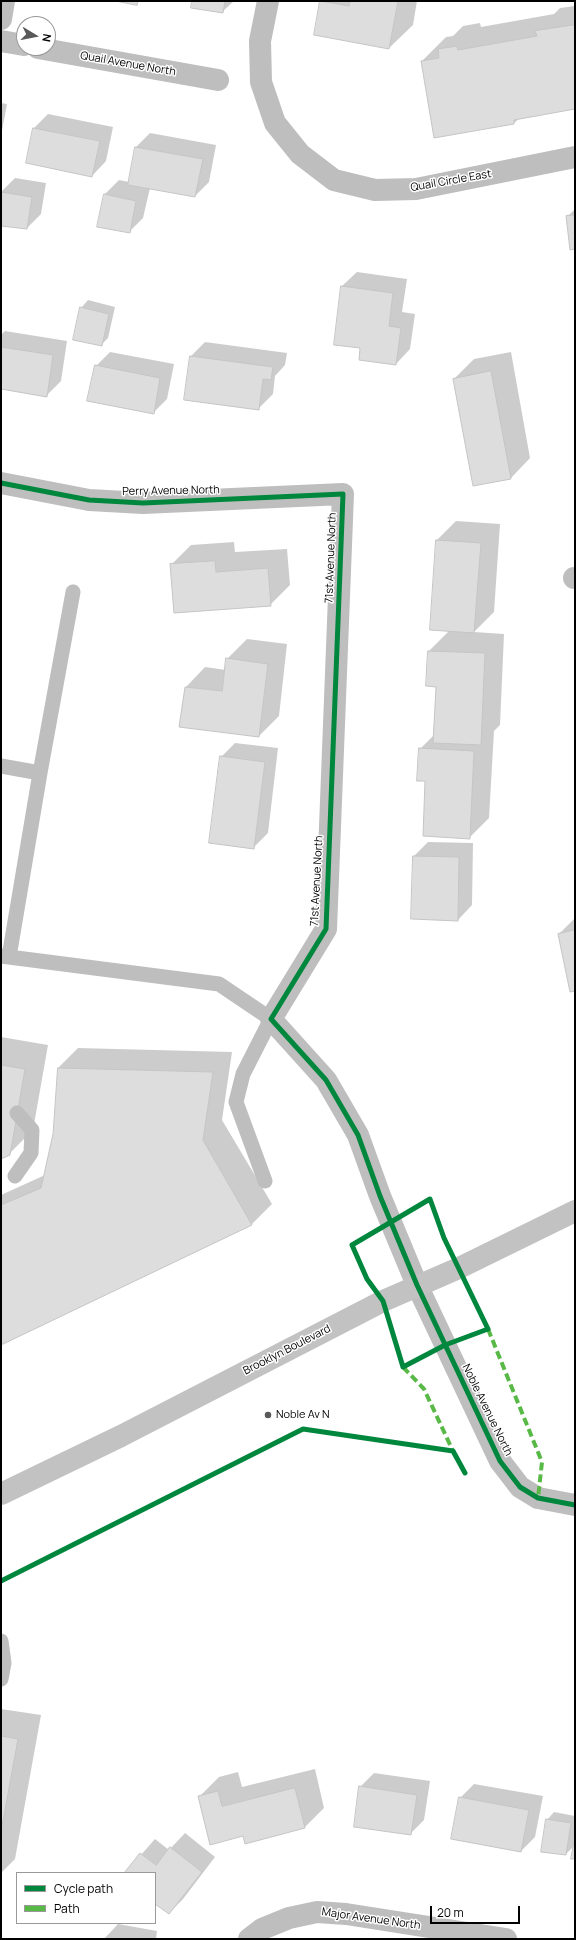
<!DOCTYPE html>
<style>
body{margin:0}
#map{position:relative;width:576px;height:1940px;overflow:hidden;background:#fff;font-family:Manrope,sans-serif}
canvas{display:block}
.frame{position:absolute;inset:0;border:2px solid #000;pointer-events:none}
.legend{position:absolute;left:16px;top:1872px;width:140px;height:52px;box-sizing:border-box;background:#fff;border:1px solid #999;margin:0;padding:5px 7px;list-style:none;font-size:12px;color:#000}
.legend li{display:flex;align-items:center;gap:8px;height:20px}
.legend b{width:20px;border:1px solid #999}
.north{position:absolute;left:16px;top:16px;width:40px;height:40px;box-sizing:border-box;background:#fff;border:1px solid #999;border-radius:50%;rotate:100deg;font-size:11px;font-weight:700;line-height:16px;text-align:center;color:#000}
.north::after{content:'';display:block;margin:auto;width:14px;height:18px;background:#595959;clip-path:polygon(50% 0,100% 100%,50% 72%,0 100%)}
.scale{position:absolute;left:430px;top:1906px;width:90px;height:18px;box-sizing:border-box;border:2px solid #000;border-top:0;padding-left:5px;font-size:12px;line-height:14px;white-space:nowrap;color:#000;-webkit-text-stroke:3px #fff;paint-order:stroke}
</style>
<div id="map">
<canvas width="576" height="1940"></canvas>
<div class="frame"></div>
<ul class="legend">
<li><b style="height:5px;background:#00873e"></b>Cycle path</li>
<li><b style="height:5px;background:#58b947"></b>Path</li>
</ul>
<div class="north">N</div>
<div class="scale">20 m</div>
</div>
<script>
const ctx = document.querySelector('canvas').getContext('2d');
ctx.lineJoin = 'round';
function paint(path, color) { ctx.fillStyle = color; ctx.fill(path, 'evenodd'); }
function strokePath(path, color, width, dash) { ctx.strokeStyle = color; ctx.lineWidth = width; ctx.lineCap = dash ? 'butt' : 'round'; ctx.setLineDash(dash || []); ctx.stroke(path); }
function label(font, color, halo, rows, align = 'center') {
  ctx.font = font + ' Manrope,sans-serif'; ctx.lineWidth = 3; ctx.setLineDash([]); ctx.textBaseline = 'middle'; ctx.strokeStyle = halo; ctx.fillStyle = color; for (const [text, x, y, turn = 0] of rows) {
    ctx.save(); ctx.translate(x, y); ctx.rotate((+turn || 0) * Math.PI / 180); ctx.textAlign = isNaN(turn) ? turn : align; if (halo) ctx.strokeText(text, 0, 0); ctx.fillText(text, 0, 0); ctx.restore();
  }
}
paint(new Path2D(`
 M193 1H234L222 12Z
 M321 1H417L413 25 389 48 315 34Z
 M575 6V108L520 118 514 123 422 61 446 37 453 36 463 26 480 23 481 27 554 14 560 8Z
 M1 103 7 104 1 136Z
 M48 114 113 127 106 161 92 176 34 128Z
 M150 133 216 145 209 182 195 196 150 188 143 218 129 232 104 195 119 180 129 182 136 147Z
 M15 178 46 183 41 214 27 228 1 225V192Z
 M575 209V248L567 217Z
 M357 272 407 279 402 312 415 314 410 349 396 364 361 347 335 344 342 286Z
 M88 300 115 307 108 338 101 345 81 308Z
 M5 331 67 341 61 381 47 395 1 388V335Z
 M205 342 287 353 285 365 275 376 273 394 258 409 186 399 191 356Z
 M110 352 174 364 167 399 153 413 96 366Z
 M511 352 530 458 511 478 454 379 474 359Z
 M456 521 500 524 494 612 474 632 504 634 500 725 494 731 489 818 469 838 427 780 420 749 435 734 437 686 429 651 449 631 436 541Z
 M234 542 235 552 287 549 290 585 270 605 171 565 191 545Z
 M247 639 287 644 279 716 259 736 181 726 186 687 205 667 226 670 227 659Z
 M235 743 278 748 268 833 253 848 221 757Z
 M428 842 473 843 472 905 458 920 414 856Z
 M575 918V990L559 934Z
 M1 1037 48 1045 33 1130 9 1154 1 1158Z
 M78 1048 232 1052 222 1120 272 1204 252 1224 1 1344V1195L45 1175 54 1134 58 1068Z
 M1 1709 41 1715 15 1859 1 1873Z
 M315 1769 324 1808 305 1827 244 1835 199 1797 219 1777 238 1772 242 1787Z
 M374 1773 430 1781 424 1820 410 1834 360 1787Z
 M474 1784 543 1796 535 1837 521 1851 460 1798Z
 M554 1812 575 1816V1858L574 1846 566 1854 547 1820Z
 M185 1833 215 1857 183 1899 169 1913 155 1902V1873H125L155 1839 169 1850Z
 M118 1924 157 1931 156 1939H104Z`), '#0003');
const building = new Path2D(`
 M116 1H138L137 5Z
 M192 1H225L223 13 191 8Z
 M320 1 349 6 350 1H398L389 49 314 35Z
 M575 25V109L514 120V124L434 138 421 61 439 58 438 49 457 46 458 50 537 36 535 31Z
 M33 128 100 141 92 177 26 163Z
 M135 147 203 159 195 197 128 185Z
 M1 192 32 197 27 229 1 226Z
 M104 194 136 201 130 233 97 227Z
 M575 215V249L570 250 566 216Z
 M341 286 393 293 389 326 401 328 396 365 359 360 360 348 334 345Z
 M80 307 109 314 102 346 73 340Z
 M1 347 53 355 47 397 1 389Z
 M190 356 273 367 271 380 263 379 259 410 184 400Z
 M95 365 160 378 154 414 87 401Z
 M491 371 511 479 473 486 453 379Z
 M436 540 481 543 474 633 430 630Z
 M215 561 216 572 268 568 271 606 174 613 170 564Z
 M428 651 485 653 481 745 433 743 436 687 426 686Z
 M226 658 268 664 259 737 179 727 185 687 222 691Z
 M419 748 474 751 470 839 423 836 425 781H417Z
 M220 756 265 762 254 849 209 843Z
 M413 856 459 857 458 921 411 919Z
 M575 930V991L570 992 558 934Z
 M1 1065 25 1069 10 1155 1 1159Z
 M58 1068 213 1072 203 1140 252 1225 1 1345V1205L41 1188 53 1134Z
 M1 1736 18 1739 1 1832Z
 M359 1786 417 1795 411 1835 354 1827Z
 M295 1788 305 1828 245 1844 243 1836 210 1845 198 1796 218 1791 222 1806Z
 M459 1797 529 1810 521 1852 451 1839Z
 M546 1819 571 1823 566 1855 541 1852Z
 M575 1836V1859H571Z
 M170 1847 202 1872 169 1914 155 1904V1873H124L140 1853 156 1865Z`);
paint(building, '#ddd');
strokePath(building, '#c5c5c5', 1);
strokePath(new Path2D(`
 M1 766 40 773 9 957
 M40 773 73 592
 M1 956 219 984 271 1019 243 1074 236 1102 265 1181
 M15 1176 31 1153 32 1130 17 1113
 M1 1641 4 1663 1 1679`), '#bebebe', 15);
strokePath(new Path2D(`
 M268 1 260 41 261 82 275 123 300 154 334 180 375 190 416 189 575 157
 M1 19 4 1
 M1 41 24 45
 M38 48 218 80
 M1 483 89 500 143 503 343 494 326 929 271 1019 326 1080 358 1135 380 1196 417 1285
 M574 578H575
 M249 1939 262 1929 289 1918 317 1912 346 1914 506 1939`), '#bebebe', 22);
strokePath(new Path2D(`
 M417 1285 500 1461 520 1487 538 1498 575 1505`), '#bebebe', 22);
strokePath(new Path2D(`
 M1 1494 121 1436 383 1301 459 1268 575 1211`), '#c2c2c2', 22);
strokePath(new Path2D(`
 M488 1329 542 1462 538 1498
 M403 1367 424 1389 453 1451`), '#58b947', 4, [8, 4]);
strokePath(new Path2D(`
 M1 483 89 500 143 503 343 494 326 929 271 1019 326 1080 358 1135 380 1196 417 1285 500 1461 520 1487 538 1498 575 1505
 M430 1199 444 1238 488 1329 445 1345 403 1367 383 1301 367 1279 352 1245Z
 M1 1581 303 1429 453 1451 465 1473`), '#00873e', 5);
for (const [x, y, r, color] of [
 [268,1415,4,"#595959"]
]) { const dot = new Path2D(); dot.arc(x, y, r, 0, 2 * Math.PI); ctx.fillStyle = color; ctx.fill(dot); strokePath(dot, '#fff', 1.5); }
label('11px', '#000', '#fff', [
 ["Quail Avenue North",128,64,10],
 ["Quail Circle East",451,181,-10],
 ["Perry Avenue North",171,491,-1],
 ["71st Avenue North",331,558,-88],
 ["71st Avenue North",317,881,-87],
 ["Brooklyn Boulevard",287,1350,-27],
 ["Noble Avenue North",487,1410,64],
 ["Major Avenue North",371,1919,8]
]);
label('11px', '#000', '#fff', [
 ["Noble Av N",276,1415]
], 'left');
</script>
